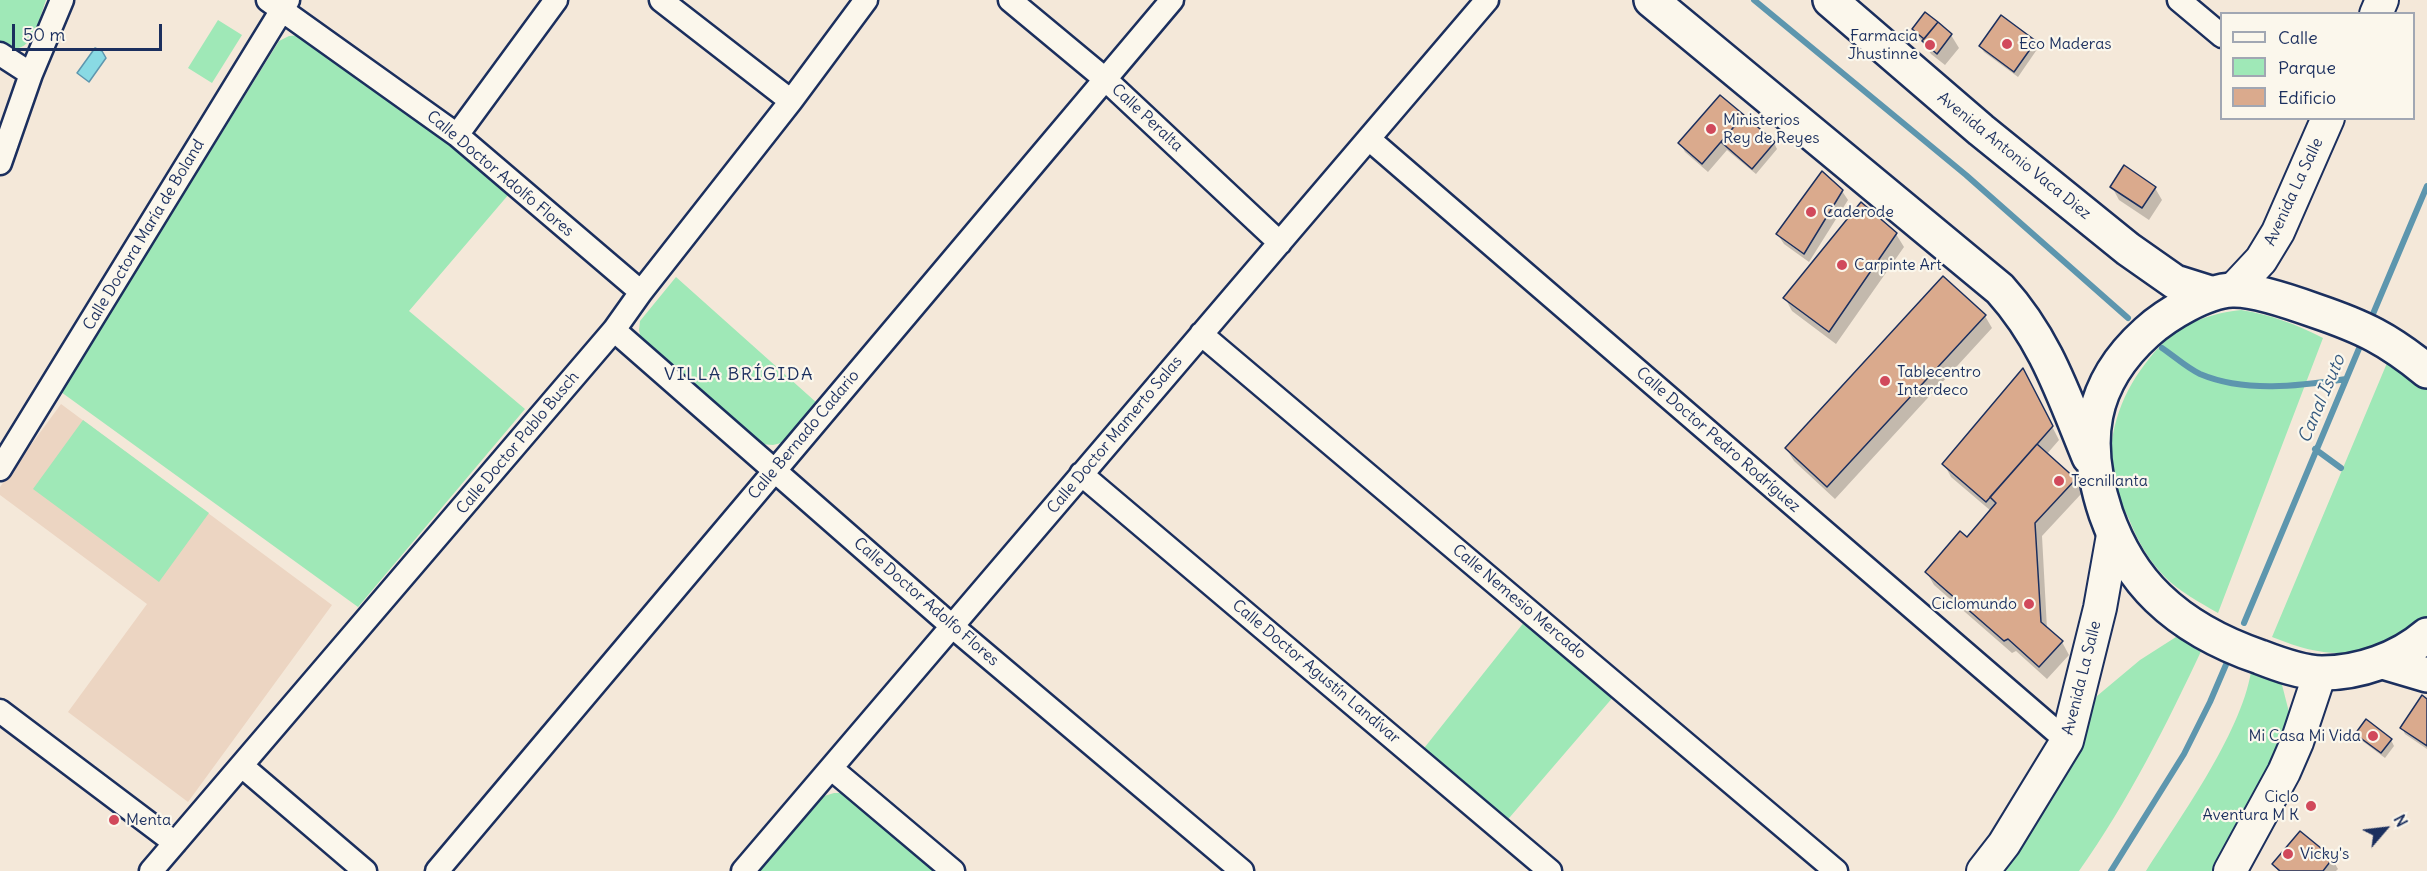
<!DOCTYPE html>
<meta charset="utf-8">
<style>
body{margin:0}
#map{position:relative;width:2427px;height:871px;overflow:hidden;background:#f4e8d9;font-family:Delius,sans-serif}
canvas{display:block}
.legend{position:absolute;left:2220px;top:12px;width:195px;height:108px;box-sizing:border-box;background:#fbf7ec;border:2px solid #a1a7b3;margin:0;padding:8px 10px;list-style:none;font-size:18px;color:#1b2f5e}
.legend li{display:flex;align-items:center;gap:12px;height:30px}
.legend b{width:30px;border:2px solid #a1a7b3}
.north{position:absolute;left:2355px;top:799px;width:60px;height:60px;-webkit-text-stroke:4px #fbf7ec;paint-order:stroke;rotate:62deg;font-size:16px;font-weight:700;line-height:24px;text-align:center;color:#1b2f5e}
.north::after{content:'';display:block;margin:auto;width:21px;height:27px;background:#1b2f5e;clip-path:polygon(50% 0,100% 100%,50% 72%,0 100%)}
.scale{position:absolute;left:12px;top:24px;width:150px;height:27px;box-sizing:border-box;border:3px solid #1b2f5e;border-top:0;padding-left:8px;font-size:18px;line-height:21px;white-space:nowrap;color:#1b2f5e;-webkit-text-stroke:4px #fbf7ec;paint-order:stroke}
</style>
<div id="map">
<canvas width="2427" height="871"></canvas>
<ul class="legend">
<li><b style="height:8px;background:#fbf7ec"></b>Calle</li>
<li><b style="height:16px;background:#9fe8b7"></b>Parque</li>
<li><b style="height:16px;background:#daaa8d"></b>Edificio</li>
</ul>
<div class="north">N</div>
<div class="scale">50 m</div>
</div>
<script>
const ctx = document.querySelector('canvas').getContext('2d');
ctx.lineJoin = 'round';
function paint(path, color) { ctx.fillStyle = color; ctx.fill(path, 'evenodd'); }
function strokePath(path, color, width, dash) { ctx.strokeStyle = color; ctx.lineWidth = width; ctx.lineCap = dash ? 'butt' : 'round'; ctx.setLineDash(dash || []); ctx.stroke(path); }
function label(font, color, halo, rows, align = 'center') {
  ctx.font = font + ' Delius,sans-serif'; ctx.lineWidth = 4.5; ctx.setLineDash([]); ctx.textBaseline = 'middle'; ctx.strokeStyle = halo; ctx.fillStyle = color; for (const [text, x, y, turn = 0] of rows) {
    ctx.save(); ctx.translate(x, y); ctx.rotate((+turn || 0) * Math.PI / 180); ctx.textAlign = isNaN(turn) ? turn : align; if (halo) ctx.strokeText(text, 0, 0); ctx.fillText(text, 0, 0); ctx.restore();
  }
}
paint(new Path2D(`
 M61 404 332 605 188 802 68 712 147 604 0 495V487Z`), '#ecd5c2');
paint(new Path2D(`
 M0 0H46C38 22 31 63 0 43Z
 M218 20 242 35 212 83 188 68Z
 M301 35 450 146 509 194 409 311 525 409 358 607 61 392 279 41 289 36Z
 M676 277 817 403 785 442 773 445 761 444 641 340 639 330 640 321Z
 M2241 310C2271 315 2296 324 2323 338L2218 613C2199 602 2180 592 2165 577 2149 561 2137 540 2129 519 2123 507 2116 494 2113 481 2105 440 2120 396 2145 364 2171 329 2198 315 2241 310Z
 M2387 363 2416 377 2427 387V622C2363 654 2342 665 2272 637Z
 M83 420 209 513 159 582 33 489Z
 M1525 621 1614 696 1504 824 1421 752Z
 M2176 637 2191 639 2203 647C2167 724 2128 802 2079 871H2000L2044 809 2073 754 2097 696 2140 660Z
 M2252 665 2280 677 2290 716V732L2220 871H2146C2181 816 2245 728 2252 665Z
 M834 793H844L938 871H756L821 797Z`), '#9fe8b7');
const water = new Path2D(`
 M95 48 102 51 106 58 89 82 77 73Z`);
paint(water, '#89dae4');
strokePath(water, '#5d96ae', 1.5);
paint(new Path2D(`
 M1925 14 1951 35 1959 48 1945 65 1931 54 1913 29Z
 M2035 42 2038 48 2018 77 1984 52 1980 46Z
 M1720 97 1774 143 1777 149 1756 174 1727 150 1708 172 1685 152 1680 143Z
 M2112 187 2155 188 2162 200 2149 220 2119 200Z
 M1842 191 1848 200 1809 262 1784 244 1778 235Z
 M1896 234 1904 247 1836 344 1792 311 1785 298Z
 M1985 316 1992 328 1835 499 1794 461 1786 448Z
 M2030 383 2059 440 2046 455 2074 480 2082 493 2042 536 2047 629 2062 642 2069 655 2047 679 2016 651 2012 653 1934 585 1927 573 1967 539 1991 511 1951 477 1944 464Z
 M2427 700V749L2405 734 2402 728Z
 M2357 734 2391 740 2394 746 2385 758 2361 740Z
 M2300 833 2332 859 2338 869 2336 871H2278L2274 865Z`), '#0003');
strokePath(new Path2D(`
 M1754 0 1966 175 2128 318
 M2370 321 2427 186
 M2162 348C2174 356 2187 368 2200 374 2245 393 2299 386 2346 379
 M2315 449 2341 468
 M2244 623 2363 339
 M2111 871 2184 754 2210 702 2228 660`), '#5d96ae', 6);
const building = new Path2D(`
 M1925 12 1938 22 1924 39 1912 29Z
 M2001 15 2036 41 2014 72 1979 46Z
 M1938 22 1952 34 1937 54 1922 41Z
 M1720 95 1744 115 1702 164 1678 143Z
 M1744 115 1775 142 1752 169 1721 142Z
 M2124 165 2156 187 2142 208 2110 187Z
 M1822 171 1843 190 1804 254 1776 234Z
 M1861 202 1897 233 1829 332 1783 298Z
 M1943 276 1986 315 1827 487 1785 448Z
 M2023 368 2053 426 1986 502 1942 464Z
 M2037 444 2076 479 2035 523 2041 622 2063 641 2039 667 2008 639 2004 641 1925 572 1960 531 1967 537 1996 503 1990 497Z
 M2422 695 2427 699V746L2400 728Z
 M2366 719 2392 739 2381 753 2355 734Z
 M2300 831 2333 858 2323 871H2280L2272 864Z`);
paint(building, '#daaa8d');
strokePath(building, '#1b2f5e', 1.5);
const street = new Path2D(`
 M268 0 457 135 641 292
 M661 0 791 101
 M1010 0 1105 79 1280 243
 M2179 0 2222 36
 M0 54 31 74
 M457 135 556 0
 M1369 139 2067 741
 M0 163 31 74 62 0
 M614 330 953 627 1242 871
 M1201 334 1836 871
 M0 469 288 0
 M1081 474 1550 871
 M0 711 175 843
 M242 766 365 871
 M832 769 953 871
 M151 871 614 330 641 292 791 101 866 0
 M437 871 1172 0
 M743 871 1487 0`);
const secondary = new Path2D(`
 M2376 14 2382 0
 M2233 290 2261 260 2278 232 2328 118
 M1983 871 2004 844 2067 741 2100 608 2113 535
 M2230 871 2284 772 2297 742 2320 673`);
const highway = new Path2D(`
 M1651 0 2000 289C2046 340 2063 394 2089 457
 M1830 0 1981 130 2128 249 2175 282 2210 293
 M2427 371C2388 339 2363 327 2316 311 2294 303 2254 289 2232 290 2206 291 2167 314 2147 332 2089 384 2082 442 2106 514 2117 545 2134 575 2158 598 2187 626 2222 644 2260 657 2278 664 2302 673 2322 673 2359 673 2399 659 2427 635
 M2383 662 2427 675`);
strokePath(street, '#1b2f5e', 27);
strokePath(secondary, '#1b2f5e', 36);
strokePath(highway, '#1b2f5e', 38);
strokePath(street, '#fbf7ec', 22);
strokePath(secondary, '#fbf7ec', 32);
strokePath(highway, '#fbf7ec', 33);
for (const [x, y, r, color] of [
 [2007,44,6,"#d1495b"],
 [1930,45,6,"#d1495b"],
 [1711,129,6,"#d1495b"],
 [1811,212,6,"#d1495b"],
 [1842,265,6,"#d1495b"],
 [1885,381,6,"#d1495b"],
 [2059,481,6,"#d1495b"],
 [2029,604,6,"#d1495b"],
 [2373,736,6,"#d1495b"],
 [2311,806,6,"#d1495b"],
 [114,820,6,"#d1495b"],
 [2288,854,6,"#d1495b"]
]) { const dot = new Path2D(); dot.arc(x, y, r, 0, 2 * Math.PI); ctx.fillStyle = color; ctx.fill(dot); strokePath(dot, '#fbf7ec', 2); }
label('16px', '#1b2f5e', '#fbf7ec', [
 ["Farmacia",1918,36,"right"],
 ["Jhustinne",1918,54,"right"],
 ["Eco Maderas",2019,44],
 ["Ministerios",1723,120],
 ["Rey de Reyes",1723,138],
 ["Caderode",1823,212],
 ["Carpinte Art",1854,265],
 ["Tablecentro",1897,372],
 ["Interdeco",1897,390],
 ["Tecnillanta",2071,481],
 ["Ciclomundo",2017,604,"right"],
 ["Mi Casa Mi Vida",2361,736,"right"],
 ["Ciclo",2299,797,"right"],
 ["Aventura M K",2299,815,"right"],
 ["Menta",126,820],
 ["Vicky's",2300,854]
], 'left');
label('16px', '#1b2f5e', '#fbf7ec', [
 ["Calle Peralta",1147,118,43],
 ["Avenida Antonio Vaca Diez",2014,156,39],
 ["Calle Doctor Adolfo Flores",500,174,40],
 ["Avenida La Salle",2294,192,-65],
 ["Calle Doctora María de Boland",144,235,-59],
 ["Calle Bernado Cadario",804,435,-50],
 ["Calle Doctor Mamerto Salas",1115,435,-50],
 ["Calle Doctor Pedro Rodríguez",1718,440,41],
 ["Calle Doctor Pablo Busch",518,443,-50],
 ["Calle Doctor Adolfo Flores",926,602,41],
 ["Calle Nemesio Mercado",1519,602,40],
 ["Calle Doctor Agustín Landívar",1316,672,40],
 ["Avenida La Salle",2082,678,-76]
]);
ctx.letterSpacing = '1.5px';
label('18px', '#1b2f5e', '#fbf7ec', [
 ["VILLA BRÍGIDA",739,375]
]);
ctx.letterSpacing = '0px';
label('italic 18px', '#365a80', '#fbf7ec', [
 ["Canal Isuto",2322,399,-67]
]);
</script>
